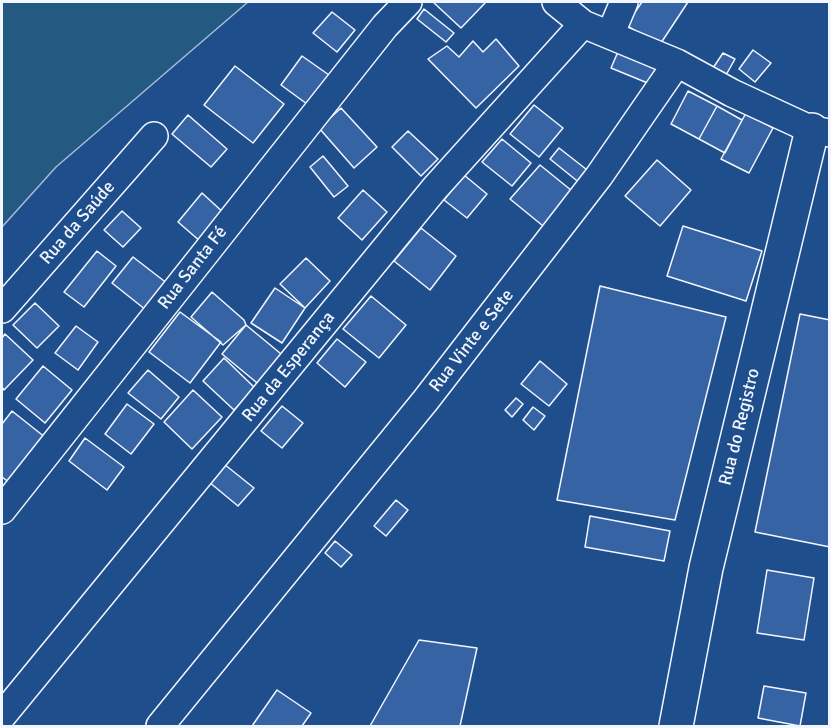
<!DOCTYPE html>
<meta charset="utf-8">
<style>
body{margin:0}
#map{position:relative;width:831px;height:728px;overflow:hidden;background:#1f4e8c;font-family:Signika,sans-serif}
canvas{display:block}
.frame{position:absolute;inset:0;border:3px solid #f2f6ff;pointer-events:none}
</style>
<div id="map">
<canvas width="831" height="728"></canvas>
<div class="frame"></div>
</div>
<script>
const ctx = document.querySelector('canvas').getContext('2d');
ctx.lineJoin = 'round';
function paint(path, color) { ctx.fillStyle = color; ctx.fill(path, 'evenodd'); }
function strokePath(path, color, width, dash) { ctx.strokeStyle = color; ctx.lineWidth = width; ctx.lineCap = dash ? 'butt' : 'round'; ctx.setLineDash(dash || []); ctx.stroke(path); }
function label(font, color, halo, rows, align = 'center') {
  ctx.font = font + ' Signika,sans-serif'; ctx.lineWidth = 4.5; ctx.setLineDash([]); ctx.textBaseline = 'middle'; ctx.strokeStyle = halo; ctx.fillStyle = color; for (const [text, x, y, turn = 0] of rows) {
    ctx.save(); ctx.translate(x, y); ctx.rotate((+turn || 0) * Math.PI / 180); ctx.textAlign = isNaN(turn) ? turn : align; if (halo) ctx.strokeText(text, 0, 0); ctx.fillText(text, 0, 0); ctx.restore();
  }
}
const green = new Path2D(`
 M2 2H248L56 167 2 227Z`);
paint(green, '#245a82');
strokePath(green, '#a8bbd7', 1.5);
const building = new Path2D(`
 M433 2H486L461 28Z
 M642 2H688L659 46 626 25Z
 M424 9 454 33 446 42 417 19Z
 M332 12 355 30 337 52 313 33Z
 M496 39 519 66 476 108 428 59 447 46 459 57 473 41 483 52Z
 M620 47 658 63 650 84 611 68Z
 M753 50 771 63 755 82 739 69Z
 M723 53 735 59 726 75 713 68Z
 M302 56 329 75 307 104 281 85Z
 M235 66 284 104 253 143 204 105Z
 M688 91 717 106 699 139 671 124Z
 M534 105 563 128 539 157 510 134Z
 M717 106 742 120 725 153 699 139Z
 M341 108 377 147 354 168 319 128Z
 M746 113 773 128 749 173 721 159Z
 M188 115 227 149 211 167 172 134Z
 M408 131 438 159 421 176 392 147Z
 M502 139 531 163 512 186 482 162Z
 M559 148 591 173 581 184 550 159Z
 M323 156 348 186 334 197 310 167Z
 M657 160 691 190 660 226 625 196Z
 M540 165 577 195 548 230 510 199Z
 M464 175 487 194 467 218 444 200Z
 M363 190 387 212 362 240 338 218Z
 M202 193 225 214 201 242 178 222Z
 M122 211 141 228 123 247 104 230Z
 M683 226 762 251 746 301 667 276Z
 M421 228 456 256 430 290 394 261Z
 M97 251 116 266 84 307 64 292Z
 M133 257 168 284 146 310 112 283Z
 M306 258 330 281 305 308 280 284Z
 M600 286 726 317 675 520 557 500Z
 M275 288 305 308 282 343 251 323Z
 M212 292 244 320 246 325 223 345 191 317Z
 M371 296 406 325 379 358 343 329Z
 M35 303 59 326 37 348 13 325Z
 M180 312 221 342 190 383 149 352Z
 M800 314 830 320V547L755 532Z
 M246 325 286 358 262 387 222 354Z
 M76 326 98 342 78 370 55 353Z
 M5 334 33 360 4 390 2 387V338Z
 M337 339 366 362 345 387 317 363Z
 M224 358 255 388 234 410 203 381Z
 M540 361 567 384 549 406 521 384Z
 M43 366 72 390 45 423 16 399Z
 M148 370 179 397 161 419 128 393Z
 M193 390 222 417 192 449 164 422Z
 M516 398 523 404 512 417 505 410Z
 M127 404 154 424 131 454 105 434Z
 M282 406 303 423 282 448 261 431Z
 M533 407 545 416 534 430 523 420Z
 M12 411 46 438 10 483 2 477V424Z
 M85 438 124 467 107 490 69 461Z
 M224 464 254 488 238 506 209 482Z
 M396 500 408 510 386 536 374 526Z
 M590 516 670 531 664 561 585 547Z
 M335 541 352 555 341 567 325 553Z
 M767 570 814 578 804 640 757 633Z
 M419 640 477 648 460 726H370Z
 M764 686 806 693 800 726 758 718Z
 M277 690 311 713 302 726H252Z`);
paint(building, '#3563a3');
strokePath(building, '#f2f6ff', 1.5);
const street = new Path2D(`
 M556 2 583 24 677 63 732 93 812 130 830 133
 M610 35 624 2
 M2 309 154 136
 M2 510 385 26 408 2
 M2 716 435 188 583 24
 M160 726 425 401 599 176 677 63`);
const secondary = new Path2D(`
 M676 726 706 568 812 130`);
strokePath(street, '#f2f6ff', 30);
strokePath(secondary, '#f2f6ff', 36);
strokePath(street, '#1f4e8c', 27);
strokePath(secondary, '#1f4e8c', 33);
label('18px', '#f2f6ff', '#1f4e8c', [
 ["Rua da Saúde",78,223,-49],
 ["Rua Santa Fé",193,268,-52],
 ["Rua Vinte e Sete",472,341,-52],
 ["Rua da Esperança",289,367,-51],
 ["Rua do Registro",740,427,-76]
]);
</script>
